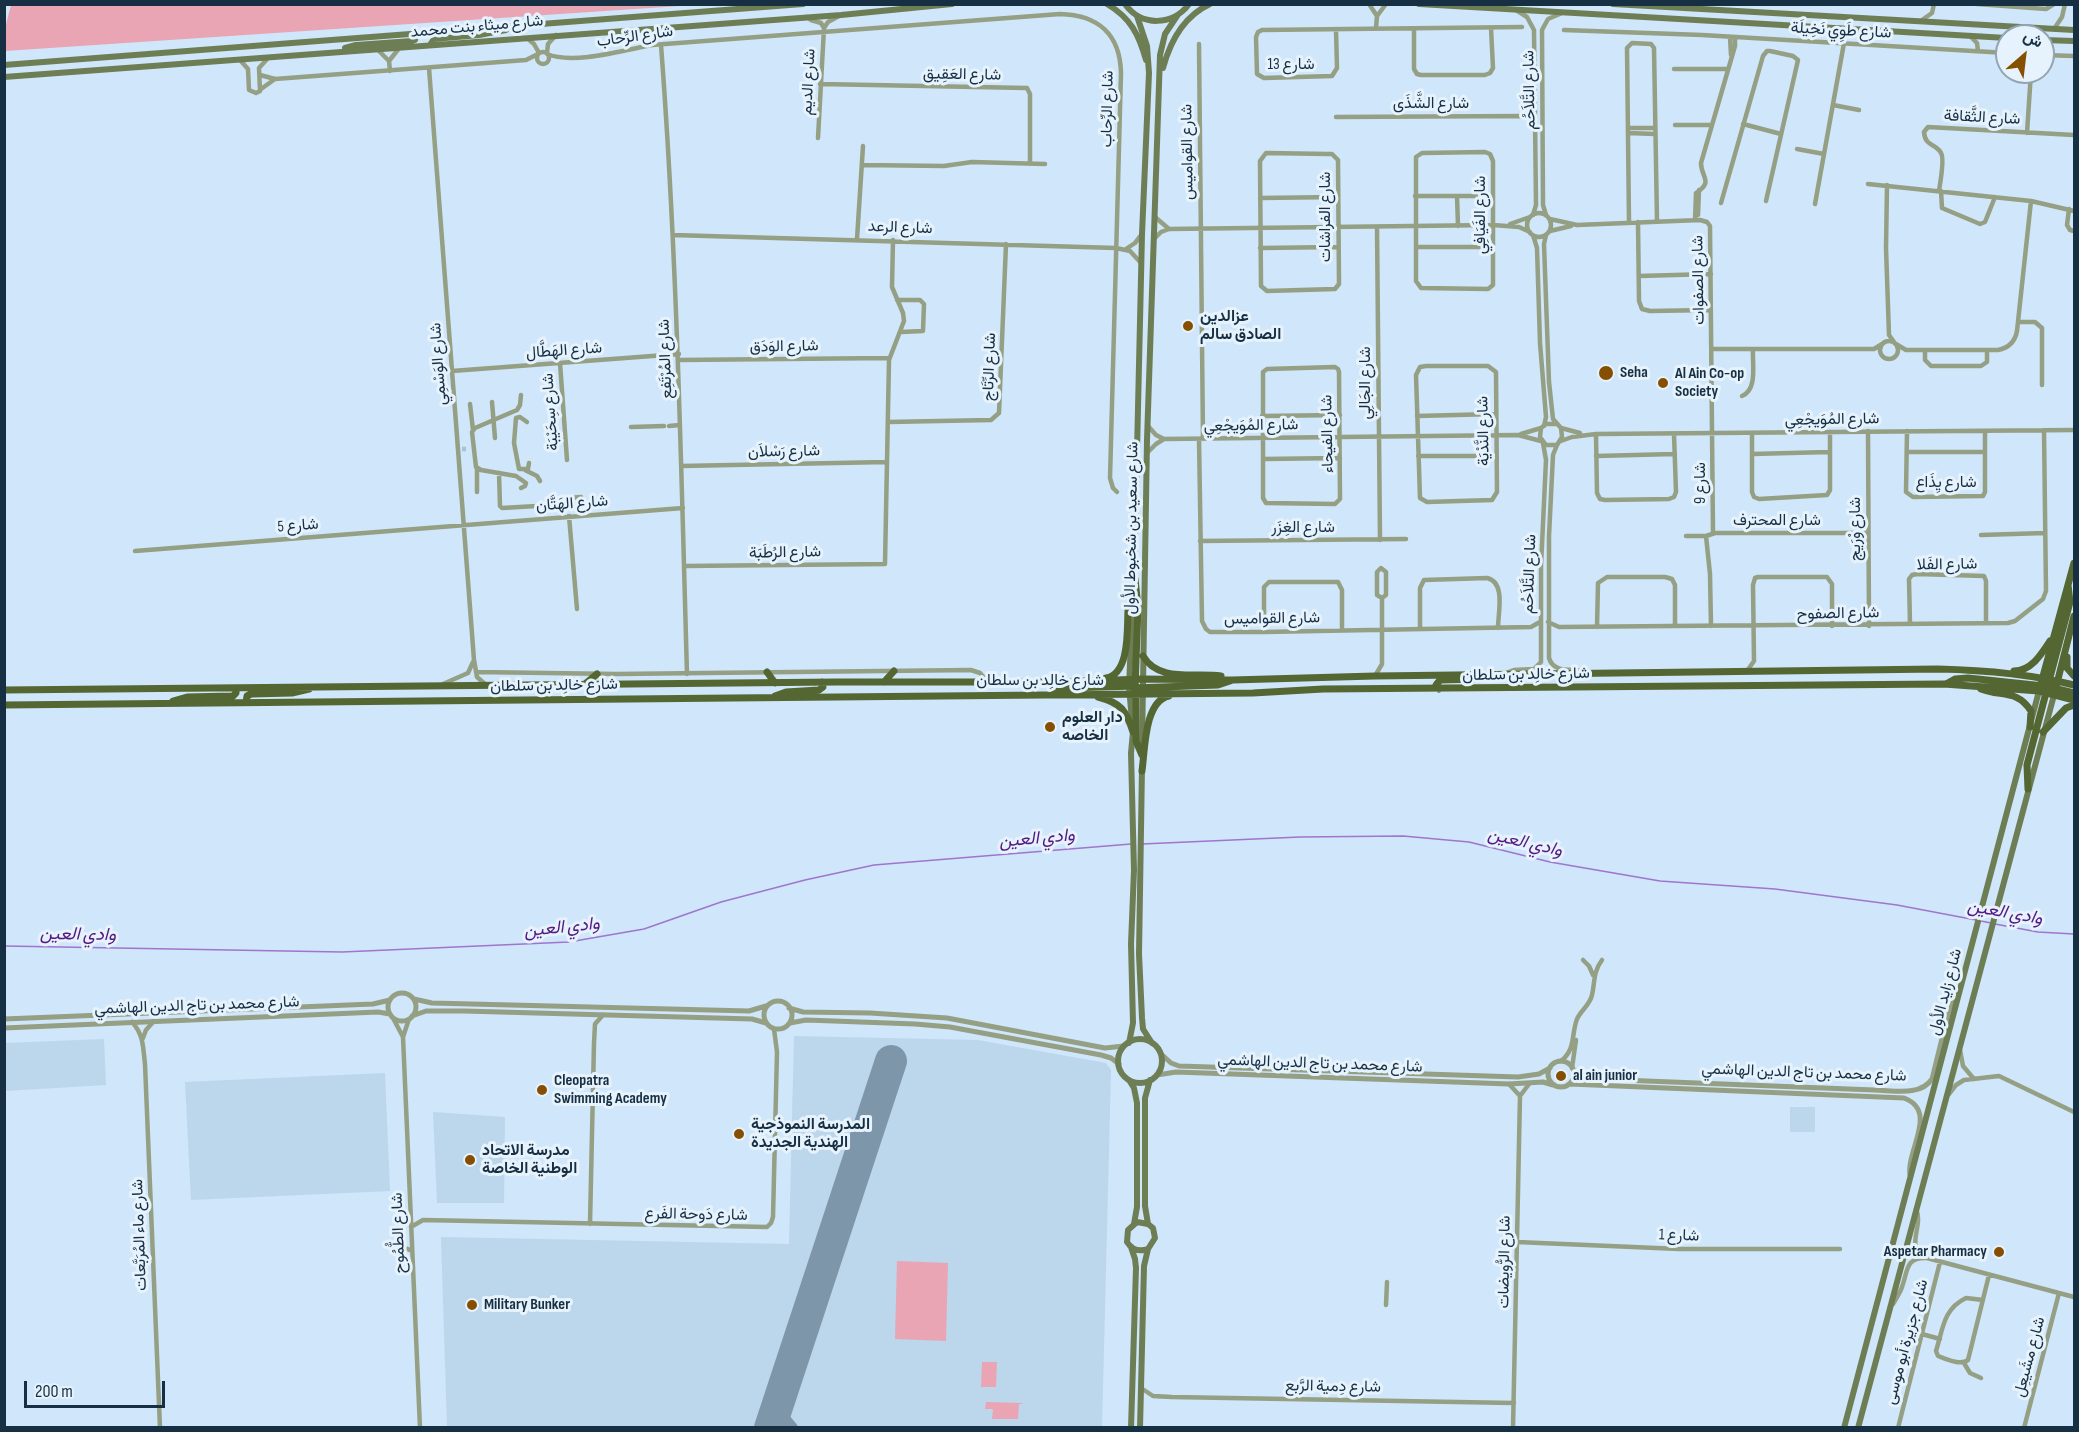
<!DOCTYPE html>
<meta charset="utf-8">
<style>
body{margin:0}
#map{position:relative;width:2079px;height:1432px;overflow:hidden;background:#cfe6fb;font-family:"Sofia Sans Condensed",Vazirmatn,sans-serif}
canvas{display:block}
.frame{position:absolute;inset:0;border:6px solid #172f43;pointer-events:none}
.north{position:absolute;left:1995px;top:24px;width:60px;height:60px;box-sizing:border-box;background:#e6f2fc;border:2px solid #93a4b2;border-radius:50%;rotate:28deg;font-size:16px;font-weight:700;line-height:24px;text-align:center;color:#172f43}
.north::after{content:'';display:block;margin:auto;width:21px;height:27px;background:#864e00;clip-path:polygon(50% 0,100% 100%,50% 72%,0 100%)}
.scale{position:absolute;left:24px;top:1381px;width:141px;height:27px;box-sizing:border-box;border:3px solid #172f43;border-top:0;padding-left:8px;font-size:18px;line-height:21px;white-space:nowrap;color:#172f43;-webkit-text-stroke:4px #e6f2fc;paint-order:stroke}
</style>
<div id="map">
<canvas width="2079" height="1432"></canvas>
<div class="frame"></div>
<div class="north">ش</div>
<div class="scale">200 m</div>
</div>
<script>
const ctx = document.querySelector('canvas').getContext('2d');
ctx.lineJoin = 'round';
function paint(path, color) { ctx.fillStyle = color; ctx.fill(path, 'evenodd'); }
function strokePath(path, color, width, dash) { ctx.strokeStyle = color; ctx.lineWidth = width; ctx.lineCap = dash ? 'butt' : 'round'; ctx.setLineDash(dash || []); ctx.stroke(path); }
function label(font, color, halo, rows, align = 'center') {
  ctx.font = font + ' "Sofia Sans Condensed",Vazirmatn,sans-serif'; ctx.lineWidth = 6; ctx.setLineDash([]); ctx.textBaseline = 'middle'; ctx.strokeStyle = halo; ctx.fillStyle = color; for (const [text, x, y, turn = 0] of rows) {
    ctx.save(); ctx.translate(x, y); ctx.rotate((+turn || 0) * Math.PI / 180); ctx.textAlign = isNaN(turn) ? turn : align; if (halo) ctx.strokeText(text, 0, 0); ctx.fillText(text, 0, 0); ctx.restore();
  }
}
paint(new Path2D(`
 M794 1036 978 1040 1106 1063 1111 1070 1102 1427H447L441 1237 789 1244Z
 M104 1039 106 1085 5 1091V1043Z
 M385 1073 390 1191 191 1200 185 1082Z
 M1790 1107H1815V1132H1790Z
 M433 1112 505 1117 504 1203H437Z`), '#bcd6ec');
paint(new Path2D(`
 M11 5V4L695 5 5 51V28Z
 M897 1261 948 1263 946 1341 895 1339Z
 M982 1362H997L996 1387H981Z
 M986 1402 1022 1403 1023 1404H1019L1018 1419H992L993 1409H985Z`), '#e9a5b3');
strokePath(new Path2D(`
 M1142 844 1300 837 1403 836 1469 842 1550 862 1660 881 1775 889 1897 905 1976 920
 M1981 921 1991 923
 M1995 924 2038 932 2074 934
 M4 946 342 952 569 942 644 929 721 902 805 880 874 865 1131 844`), '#a075cd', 1.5);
strokePath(new Path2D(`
 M779 1400 780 1414 792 1428`), '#7e96aa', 12);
strokePath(new Path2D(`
 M770 1428 891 1061`), '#7e96aa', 32);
strokePath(new Path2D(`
 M462 449H466`), '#aac1d6', 4.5, [4.5, 2]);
strokePath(new Path2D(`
 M1369 4 1377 16
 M1977 4 2046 9 2054 4
 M1516 10 1527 17 1534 30 1536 205 1533 215
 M807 17 811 20 821 23 824 28
 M1922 20 1932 13 1934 4
 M1376 28 1377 16 1386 4
 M1414 29V69L1417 74 1421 75H1485L1490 73 1493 68 1491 28
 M2054 29 2062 17 2065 4
 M1336 30 1337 68 1332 76 1264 78 1257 74 1256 37 1258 32 1262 30 1522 27
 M1564 30 1702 35 2007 53
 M1970 36 1977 43 1978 51
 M1730 37 1731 55
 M528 39 534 44 539 53
 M1199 44 1203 439
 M661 45C677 254 681 464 687 674
 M377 49 389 61 390 71
 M537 58a6 6 0 1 1 12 0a6 6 0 1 1-12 0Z
 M547 53 548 44 556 35
 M547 54C573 65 625 50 652 45L1060 14C1098 15 1120 34 1121 73L1110 478 1113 488 1117 492
 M2043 55 2074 56
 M240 60 248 69 249 90 256 93 260 91 259 68 268 58
 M389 61 400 47
 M429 68 474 660 477 677 485 684
 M1674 69H1727
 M260 75 275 79 526 60 538 54
 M820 84 1027 88 1030 94V164
 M261 89 275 79
 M1833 105 1859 110
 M1336 117 1526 116 1535 122
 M1743 124 1781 134
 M1675 125H1712
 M1628 128H1655
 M1628 133 1655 134
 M2027 133 2031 72
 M818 138 824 28 828 22 841 15
 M1797 149 1824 154
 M1485 152 1490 154 1493 161V285L1488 289 1421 288 1416 281V157L1422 153Z
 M1266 153 1328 154H1332L1338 160 1339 284 1335 289 1267 291 1261 286 1260 161Z
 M862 165 944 166 972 162 1045 164
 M1868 184 2031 201 2074 211
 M1887 185 1886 248 1889 335 1894 342
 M1939 191C1940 183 1945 159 1941 153 1936 143 1925 147 1924 132L1928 127 2074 135
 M1941 191 1942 208 1980 224 1985 222 1995 197
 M1415 196H1493
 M1457 196 1458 226
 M1260 198 1338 197
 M1721 203 1763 56 1767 51H1770L1793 56 1798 60 1766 201
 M1815 204 1844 43
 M2069 209 2067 225 2070 230 2074 231
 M1527 225a12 12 0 1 1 24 0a12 12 0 1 1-24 0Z
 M1546 215 1543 205 1542 30 1548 19 1562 13
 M1698 215 1699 190
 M1155 217 1169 229
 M1550 219 1577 225 1700 220 1707 222 1710 226 1713 533
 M1695 220 1696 193C1714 181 1701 178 1701 163L1735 46V37
 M1629 222 1627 48 1632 43 1651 44 1654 48 1657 221
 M1638 222 1639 301 1642 309 1650 311 1711 310
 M1510 224 1530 217
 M1377 227 1380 540
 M1550 231 1571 226
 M673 235 1116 248 1130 251 1141 263
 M1533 235 1537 248 1540 343 1546 417 1544 426
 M1546 235 1544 244 1549 382 1553 419 1561 428 1562 437 1557 445H1546L1540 437 1541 428 1546 424H1556
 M857 239 863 146
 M1154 239 1161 232 1169 229 1493 225 1519 227 1530 232
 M1416 247H1493
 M1260 248 1338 247
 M1126 249 1135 243 1142 234
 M1639 276 1711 274
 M897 300H920L924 304 923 331 901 332
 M2018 322H2035L2042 328V385
 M1880 350a9 9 0 1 1 18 0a9 9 0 1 1-18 0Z
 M1896 344 1906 350H1998C2008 348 2015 342 2017 331L2031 201
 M1712 349H1874L1882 344
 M1925 350V360L1931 366H1981L1987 362V350
 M679 360 889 358
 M560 363 567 460
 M1426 366H1488L1496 372 1497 492 1492 500 1427 502 1420 498 1416 375 1420 367Z
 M1335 367 1338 369 1339 372 1340 499 1335 504 1266 503 1263 498V372L1267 369Z
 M452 371 679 354
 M521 395 520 405 517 410 475 428 472 432 476 467 481 470 516 476 526 483 525 486 521 488
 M1742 396C1758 390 1752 363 1753 349
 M492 402 495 438
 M470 404 473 430
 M1262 416 1340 415
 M1417 416 1495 414
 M527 422 520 417 516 418 514 443 519 469H528L529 463
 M888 422 991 420 999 413 1006 244
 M669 426 680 425
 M1148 426 1156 435 1164 439
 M631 427 664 426
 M1561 428 1580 433
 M1868 431 1869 626
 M1907 431 1906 492 1913 497 1983 496 1985 492V431
 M1752 433V492L1754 497 1759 499 1827 495 1830 490V432
 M1521 434 1541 428
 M1596 434 1597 493 1600 499 1605 500 1669 499 1674 497 1676 492 1674 434
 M1199 439 1202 621 1206 629 1210 632H1264L1531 627 1540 622
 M1561 441 1572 437 1596 434 2074 430
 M1557 445 1553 455 1549 536V658C1554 675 1575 667 1588 672
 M1148 452 1156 444 1164 439 1518 435 1541 441
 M1907 452H1984
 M1752 454 1829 452
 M1418 456H1496
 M1596 456 1675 454
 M1263 459 1340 458
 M681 466 887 462
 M477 468V492
 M525 470 537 476 540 481
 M499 473 500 506 502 508 554 505
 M568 498 581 497 584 503
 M569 516 577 609
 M1981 535 2045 533
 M1686 536H1706L1715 533H1868
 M1706 536 1710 574 1711 626
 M1200 541 1406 539
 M135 551 683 508
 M684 566 885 564 889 360 904 321 903 313 892 287 893 240
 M1381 568 1386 572V595L1382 598 1377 595V572Z
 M1548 622 1559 627 2008 623 2015 621 2043 599 2046 591 2044 430
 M1910 624 1909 579 1912 575 1917 574 1984 576 1986 581V623
 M1597 627 1598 583 1607 577H1665L1672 579 1675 585V626
 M1420 628V588L1424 580 1487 578C1506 582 1498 613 1498 628
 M1264 632V587L1269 582H1338L1342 590V630
 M1747 671 1754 661 1753 585 1755 578 1758 577H1827L1832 584V626
 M476 672 617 674 971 670 980 673 987 681
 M1503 674 1514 670 1534 669 1541 662V566L1546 460 1543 443
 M1375 676 1382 664V598
 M443 684 468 673 473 662
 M1583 960 1589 966 1593 975
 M393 1018 403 1037
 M409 1019 403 1037 420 1428
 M132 1022C144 1035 143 1048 145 1064L160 1428
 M143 1038 146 1030 154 1021
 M1960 1050 1963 1066 1974 1079
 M1561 1061C1576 1049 1571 1035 1577 1019 1581 1010 1590 1005 1592 995 1595 982 1593 972 1602 960
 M1572 1068 1576 1040
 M1509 1084 1520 1096
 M1949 1094 1956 1085 1964 1080 1999 1076 2074 1112
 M1916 1209C1924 1226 1905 1246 1924 1257
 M590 1224 594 1043 595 1024 603 1015
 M411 1227 423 1220 767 1227 771 1223 773 1217 777 1052 774 1029
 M1517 1242 1679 1249H1840
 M399 1245 412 1251
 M1983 1300 1966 1298C1943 1309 1943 1329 1936 1351L1938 1356C1946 1359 1961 1366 1968 1360L1989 1275
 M1893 1304C1896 1299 1900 1293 1902 1287 1908 1271 1905 1257 1927 1258L2074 1297
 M1386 1305 1387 1282
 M1922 1334 1940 1339
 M1964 1363 1970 1373 1981 1378
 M1141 1388 1153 1396 1172 1397 1514 1403
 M1513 1428 1520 1096 1529 1084
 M1898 1428 1940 1262
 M2024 1428 2059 1293`), '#949f83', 4.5);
strokePath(new Path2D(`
 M388 1007a14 14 0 1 1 28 0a14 14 0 1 1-28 0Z
 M414 999 432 1003 749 1011 766 1006
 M764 1015a14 14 0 1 1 28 0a14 14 0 1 1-28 0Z
 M789 1008 803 1012 870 1013 947 1018 1105 1048 1124 1046
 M412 1016 426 1011H464L752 1019 766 1023
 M4 1019 373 1004 390 1000
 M790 1023 806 1020 915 1024 950 1027 1101 1055 1111 1058 1119 1064
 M4 1028 378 1012 390 1014
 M1160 1053 1171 1063 1179 1066 1518 1077 1539 1074 1550 1068
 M1548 1074a13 13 0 1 1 26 0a13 13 0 1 1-26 0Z
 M1574 1072 1596 1079 1874 1090C1893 1090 1920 1097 1932 1079L1949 1010 1956 996
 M1157 1075 1176 1072 1509 1084 1543 1082 1553 1085
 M1570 1084 1904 1098C1939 1111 1906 1151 1910 1175`), '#949f83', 5);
strokePath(new Path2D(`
 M1107 4C1131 18 1139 35 1146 60
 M1125 4C1141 27 1173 26 1189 4
 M1419 4 2007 38
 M1613 4 2074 30
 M2043 40 2074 41
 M430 45 434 39 479 35 506 30
 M345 48 356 45 412 41 415 40 416 33
 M4 65 803 4
 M1163 68C1170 42 1184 16 1210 4
 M4 77 841 15 952 4
 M1134 582 1142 234 1149 73 1147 46 1137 16
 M1142 745 1147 440 1160 55 1165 34 1177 16
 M1142 767 1139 954 1142 1018 1143 1029 1152 1043
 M1118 1061a22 22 0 1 1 44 0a22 22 0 1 1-44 0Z
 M1129 1043 1133 1023 1131 944 1134 870 1131 753 1133 732 1129 687 1133 595
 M1129 1080 1134 1088 1137 1103V1207L1134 1224
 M1148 1224 1137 1222 1128 1230 1127 1242C1132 1250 1139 1252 1148 1249L1155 1238 1153 1228 1148 1224 1145 1206V1098L1150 1080
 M1131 1247 1135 1259 1136 1268 1131 1428
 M1140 1428 1144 1266 1148 1249
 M1844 1428 2039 691
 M1858 1428 2054 695`), '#6e7e54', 6);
strokePath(new Path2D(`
 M1135 579 1138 607 1135 687 1143 693
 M1143 656C1159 683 1195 672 1221 676
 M2067 657V668L2074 676
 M2014 671C2031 671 2041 655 2050 641
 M767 672 775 683
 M1106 678C1130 674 1127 629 1128 611 1129 603 1131 596 1134 588
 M2049 681 2070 602 2068 585
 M884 682 894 671
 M1946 684 1955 679 1968 678 2044 686 2057 681
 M584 685 597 674
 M1134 688 1218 685 1230 681
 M2053 688 2074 693
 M1136 689V741L1142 755
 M1439 689 1436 685 1440 680 1479 679
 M1981 689C2001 697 2017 689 2031 711L2030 727
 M4 690 837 682H1059L1143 679 1232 680 1375 676 1938 669C1984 670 2030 674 2074 685
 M1052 691 1066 688 1136 686
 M2039 691 2074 563
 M2054 695 2074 616
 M775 696 786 692 819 690 823 687 822 682
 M1098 697C1121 703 1126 710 1133 732
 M173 701 187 697 233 696 236 693V688
 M246 702 247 696 251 694 292 693 309 689
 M4 705 1253 693 1323 689 1944 684 2039 691 2074 700
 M2043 732 2066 708 2074 705
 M1142 771C1145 751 1144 701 1169 696
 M2028 789 2027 765 2047 689`), '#546732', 7);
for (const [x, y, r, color] of [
 [1188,326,6,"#864e00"],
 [1606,373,8,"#864e00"],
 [1663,383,6,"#864e00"],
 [1050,727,6,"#864e00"],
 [1561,1076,6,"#864e00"],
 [542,1090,6,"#864e00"],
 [739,1134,6,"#864e00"],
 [470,1160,6,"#864e00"],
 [1999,1252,6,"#864e00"],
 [472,1305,6,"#864e00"]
]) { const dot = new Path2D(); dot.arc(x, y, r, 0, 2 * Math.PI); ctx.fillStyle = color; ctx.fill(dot); strokePath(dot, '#e6f2fc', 2); }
label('16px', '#172f43', '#e6f2fc', [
 ["شارع ميثاء بنت محمد",477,27,-5],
 ["شارع طَوِي نَخِيلَة",1841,31,3],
 ["شارع الرِّحاب",635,37,-8],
 ["شارع 13",1291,65],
 ["شارع العَقِيق",962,75,1],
 ["شارع الديم",809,82,-87],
 ["شارع التَّلاَحُم",1530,90,-91],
 ["شارع الشَّذَى",1431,104],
 ["شارع الرِّحاب",1108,109,-89],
 ["شارع الثَّقافة",1982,118,3],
 ["شارع القواميس",1188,152,-91],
 ["شارع الفَيَافِي",1481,215,-90],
 ["شارع الفراشات",1326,217,-90],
 ["شارع الرعد",900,228,2],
 ["شارع الصفوات",1699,280,-91],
 ["شارع الوَدَق",784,347,-1],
 ["شارع الهَطَّال",564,351,-4],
 ["شارع المُرْتَفِع",666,359,-92],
 ["شارع الوَسْمِي",439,364,-94],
 ["شارع الرِّتَاج",990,367,-88],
 ["شارع الجَالِي",1366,383,-90],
 ["شارع سِحَيْبَة",551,412,-94],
 ["شارع المُوَيجْعِي",1832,420,-1],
 ["شارع المُوَيجْعِي",1251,426,-1],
 ["شارع النَّدْيَة",1484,431,-91],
 ["شارع الفيحاء",1328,434,-91],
 ["شارع رَسْلاَن",784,452,-1],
 ["شارع 9",1701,483,-90],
 ["شارع يِذَاع",1946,483],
 ["شارع الهَتَّان",572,504,-4],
 ["شارع المحترف",1777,521],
 ["شارع 5",298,526,-4],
 ["شارع سعيد بن شخبوط الأول",1132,528,-89],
 ["شارع الغِزَر",1303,528],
 ["شارع وْرَيج",1856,529,-90],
 ["شارع الرُطَبَة",785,553,-1],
 ["شارع الفَلا",1947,565,-1],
 ["شارع التَّلاَحُم",1530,574,-88],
 ["شارع الصفوح",1838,614,-1],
 ["شارع القواميس",1272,619,-1],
 ["شارع خالِد بن سلطان",1526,675,-1],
 ["شارع خالِد بن سلطان",1040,681],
 ["شارع خالِد بن سلطان",554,686,-1],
 ["شارع زايد الأول",1946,992,-75],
 ["شارع محمد بن تاج الدين الهاشمي",197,1006,-2],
 ["شارع محمد بن تاج الدين الهاشمي",1320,1064,2],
 ["شارع محمد بن تاج الدين الهاشمي",1804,1073,2],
 ["شارع دَوحة الفَرع",696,1215,1],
 ["شارع الطُّمُوح",399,1233,-92],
 ["شارع ماء المُرَبَّعات",140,1235,-92],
 ["شارع 1",1679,1236,2],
 ["شارع الرُّويضات",1505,1262,-89],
 ["شارع جزيرة أبو موسى",1907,1342,-75],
 ["شارع مشَيعِل",2030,1357,-75],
 ["شارع دِمية الرَّبع",1333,1387,1]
]);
label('bold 16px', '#172f43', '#e6f2fc', [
 ["عزالدين",1200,317],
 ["الصادق سالم",1200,335],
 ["Seha",1620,373],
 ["Al Ain Co-op",1675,374],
 ["Society",1675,392],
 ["دار العلوم",1062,718],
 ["الخاصه",1062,736],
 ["al ain junior",1573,1076],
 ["Cleopatra",554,1081],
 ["Swimming Academy",554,1099],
 ["المدرسة النموذجية",751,1125],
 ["الهندية الجديدة",751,1143],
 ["مدرسة الاتحاد",482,1151],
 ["الوطنية الخاصة",482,1169],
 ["Aspetar Pharmacy",1987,1252,"right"],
 ["Military Bunker",484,1305]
], 'left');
label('italic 18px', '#551983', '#e6f2fc', [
 ["وادي العين",1037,839,-5],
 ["وادي العين",1525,843,13],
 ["وادي العين",2005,913,10],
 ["وادي العين",562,928,-6],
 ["وادي العين",78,935,1]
]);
</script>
